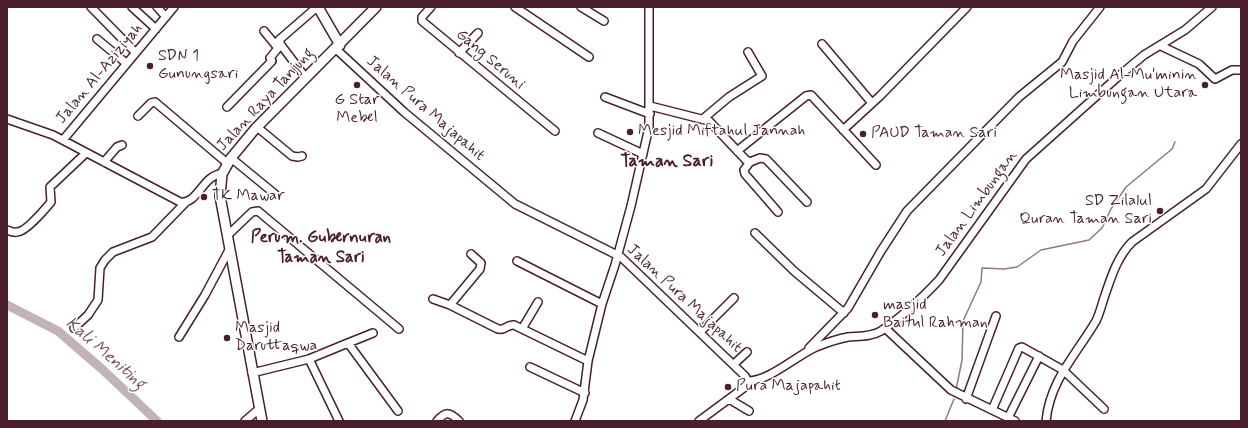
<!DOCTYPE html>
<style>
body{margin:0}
#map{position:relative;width:1248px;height:428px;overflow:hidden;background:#fff;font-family:Mynerve,sans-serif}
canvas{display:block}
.frame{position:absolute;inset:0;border:8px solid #4a1f2b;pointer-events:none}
</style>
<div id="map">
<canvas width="1248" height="428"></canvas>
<div class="frame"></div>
</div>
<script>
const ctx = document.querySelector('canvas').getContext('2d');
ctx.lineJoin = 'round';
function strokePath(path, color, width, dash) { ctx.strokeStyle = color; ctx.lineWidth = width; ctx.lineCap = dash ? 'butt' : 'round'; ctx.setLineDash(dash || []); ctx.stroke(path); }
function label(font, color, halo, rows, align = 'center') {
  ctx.font = font + ' Mynerve,sans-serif'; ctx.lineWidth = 3; ctx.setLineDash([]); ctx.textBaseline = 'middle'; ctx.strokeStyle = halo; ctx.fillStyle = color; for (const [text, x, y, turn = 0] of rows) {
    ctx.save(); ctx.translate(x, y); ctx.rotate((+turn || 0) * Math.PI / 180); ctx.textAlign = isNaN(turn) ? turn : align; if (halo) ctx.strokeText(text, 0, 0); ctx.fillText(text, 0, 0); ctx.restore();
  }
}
strokePath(new Path2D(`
 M956 390 962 360 963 321 981 282 982 268 1004 269 1017 267 1041 250 1089 240 1102 228 1111 209 1126 187 1172 149 1175 142
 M945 421 954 399`), '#91787e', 1.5);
strokePath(new Path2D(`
 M7 305 58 331 103 370 157 421`), '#c1b3b6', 9);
const minor = new Path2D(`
 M91 7 135 52
 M132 7 156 29
 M157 7 166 17
 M431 7 422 17V21L555 131
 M515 7 589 57
 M581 7 604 21
 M264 31 278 48 281 45 306 78
 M97 39 126 63
 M822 44 872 103
 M281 45 279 40 317 7
 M1161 46 1199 64 1215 79 1232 70H1241
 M336 49 404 112 515 204 621 257 745 376 748 382 745 387 699 421
 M459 53 478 33
 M605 97 650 114
 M650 106 709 121 746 160 750 162 760 158 766 159 807 202
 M227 107 272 61 270 58 278 48
 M138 116 151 103 155 102 227 163
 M704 118 729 97 762 76 748 52
 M7 119 53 135 180 202C198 205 203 174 222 174
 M257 127 292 156 298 157 302 156
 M843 130 880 96 967 7
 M598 133 643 154
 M63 140 174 7
 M737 151 806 96 811 95 876 165
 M231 158 275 194
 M104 162 117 147 122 145
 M750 162 744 170 745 174 778 212
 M7 230C10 231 13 233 17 232 26 232 45 209 51 202L50 187 86 153
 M755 233 794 271 844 313
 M227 236 252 212 258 211 399 329
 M517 261 602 304
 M433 299 450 305 498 329C505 331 507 324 514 325L588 361
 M450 305 480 269 481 263 471 254
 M74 328 88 315 98 300 100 268 105 260 113 252 152 237 185 203
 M885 328 951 390 1015 421
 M522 329 538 302
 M700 332 734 298
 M179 337 205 295 229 250
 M348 343 373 333
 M809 348 848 308 881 251 907 211 1019 97 1062 62 1073 41 1100 7
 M309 359 339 421
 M734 364 747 352
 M530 367 585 393
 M252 373 309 359 348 343 398 411
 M748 381C769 381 796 356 816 347 826 343 837 339 848 337 859 336 871 337 881 331 902 317 922 298 939 280L1026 159 1120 75 1144 55 1185 30 1212 7
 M729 399 749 411
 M966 399 996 316
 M992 410 1019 348 1022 347 1063 370 1104 409
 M1008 418 1039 356
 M245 421 259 409
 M437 421C446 411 450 412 459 421
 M575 421 583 400 588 361 602 304 615 265 631 206 649 127V7
 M1046 421C1050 380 1076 355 1096 321 1099 315 1101 308 1103 301 1110 281 1116 258 1132 242L1206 189 1241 144`);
const major = new Path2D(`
 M318 7 340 45
 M262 421 220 196 222 174 231 158 255 129 376 7`);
strokePath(minor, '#4a1f2b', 10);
strokePath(major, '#4a1f2b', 12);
strokePath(minor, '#fff', 7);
strokePath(major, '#fff', 9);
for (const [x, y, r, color] of [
 [150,66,4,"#4a1f2b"],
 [357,85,4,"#4a1f2b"],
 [1205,85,4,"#4a1f2b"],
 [630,132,4,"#4a1f2b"],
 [863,134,4,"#4a1f2b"],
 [204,197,4,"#4a1f2b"],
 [1160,211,4,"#4a1f2b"],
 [875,315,4,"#4a1f2b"],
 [227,338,4,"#4a1f2b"],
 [728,387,4,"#4a1f2b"]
]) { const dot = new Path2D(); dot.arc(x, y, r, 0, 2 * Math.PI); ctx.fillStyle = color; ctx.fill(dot); strokePath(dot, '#fff', 1.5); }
label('16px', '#4a1f2b', '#fff', [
 ["SDN 1",158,57],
 ["Gunungsari",158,75],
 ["Masjid Al-Mu'minin",1197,76,"right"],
 ["Limbungan Utara",1197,94,"right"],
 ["G Star",357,101,"center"],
 ["Mebel",357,119,"center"],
 ["Mesjid Miftahul Jannah",638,132],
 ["PAUD Taman Sari",871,134],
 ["TK Mawar",212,197],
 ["SD Zilalul",1152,202,"right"],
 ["Quran Taman Sari",1152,220,"right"],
 ["masjid",883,306],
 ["Baitul Rahman",883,324],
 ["Masjid",235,329],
 ["Daruttaqwa",235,347],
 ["Pura Majapahit",736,387]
], 'left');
label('16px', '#4a1f2b', '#fff', [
 ["Gang Seruni",490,60,40],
 ["Jalan Al-Aziziyah",100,74,-50],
 ["Jalan Raya Tanjung",266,100,-47],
 ["Jalan Pura Majapahit",425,109,41],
 ["Jalan Limbungan",977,204,-54],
 ["Jalan Pura Majapahit",684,299,43]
]);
label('bold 17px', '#4a1f2b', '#fff', [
 ["Perum. Gubernuran",321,238],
 ["Taman Sari",321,258]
]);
label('italic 17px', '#74535c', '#fff', [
 ["Kali Meniting",105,354,41]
]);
label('bold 18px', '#4a1f2b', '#fff', [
 ["Taman Sari",667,162]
]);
</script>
